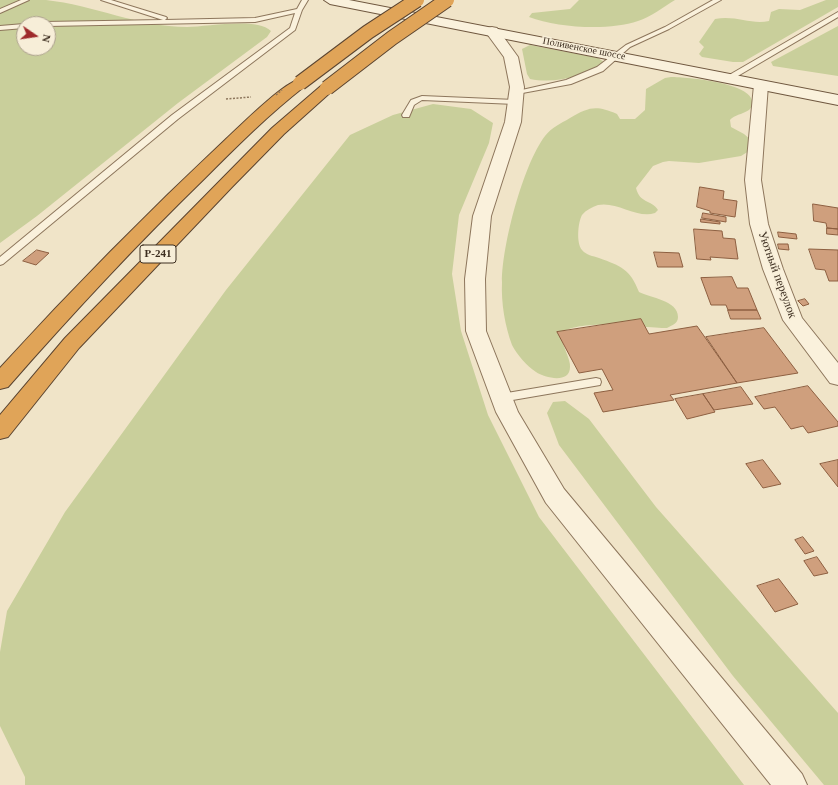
<!DOCTYPE html>
<meta charset="utf-8">
<style>
body{margin:0}
#map{position:relative;width:838px;height:785px;overflow:hidden;background:#f0e4c8;font-family:Georgia,serif}
canvas{display:block}
.north{position:absolute;left:16px;top:16px;width:40px;height:40px;box-sizing:border-box;background:#f7eed8;border:1px solid #ada18e;border-radius:50%;rotate:103deg;font-size:11px;font-weight:700;line-height:16px;text-align:center;color:#3d2e20}
.north::after{content:'';display:block;margin:auto;width:14px;height:18px;background:#9e2a2b;clip-path:polygon(50% 0,100% 100%,50% 72%,0 100%)}
</style>
<div id="map">
<canvas width="838" height="785"></canvas>
<div class="north">N</div>
</div>
<script>
const ctx = document.querySelector('canvas').getContext('2d');
ctx.lineJoin = 'round';
function paint(path, color) { ctx.fillStyle = color; ctx.fill(path, 'evenodd'); }
function strokePath(path, color, width, dash) { ctx.strokeStyle = color; ctx.lineWidth = width; ctx.lineCap = dash ? 'butt' : 'round'; ctx.setLineDash(dash || []); ctx.stroke(path); }
function label(font, color, halo, rows, align = 'center') {
  ctx.font = font + ' Georgia,serif'; ctx.lineWidth = 3; ctx.setLineDash([]); ctx.textBaseline = 'middle'; ctx.strokeStyle = halo; ctx.fillStyle = color; for (const [text, x, y, turn = 0] of rows) {
    ctx.save(); ctx.translate(x, y); ctx.rotate((+turn || 0) * Math.PI / 180); ctx.textAlign = isNaN(turn) ? turn : align; if (halo) ctx.strokeText(text, 0, 0); ctx.fillText(text, 0, 0); ctx.restore();
  }
}
paint(new Path2D(`
 M0 0C15 0 31 0 46 0 93 5 139 27 187 27 207 27 256 17 271 31L267 37 178 103 37 216 0 243ZM24 24H48V48H24Z
 M579 0H675C663 7 651 17 638 21 609 31 558 28 529 17L532 13 570 9Z
 M826 0H838V7L743 62H733L702 57 699 54 704 47 699 42 715 19C736 15 751 25 769 21L771 12 779 9 800 10Z
 M838 26V76L773 66 771 62Z
 M530 45 598 58 604 62C585 77 554 84 530 79L527 74 522 49Z
 M671 77C686 77 758 83 752 105 750 114 736 113 730 120L731 127 744 134 751 140 749 151 741 156 699 163 669 161 663 162 653 166 636 188C640 204 651 199 658 210L655 213C637 219 617 201 598 205 592 207 586 210 582 215 578 222 576 243 582 250 586 255 593 256 599 258 621 266 630 269 639 292 650 298 678 300 678 317 678 324 672 325 667 328 645 328 572 317 561 335 562 345 571 360 570 367 570 384 545 378 536 372 527 366 517 355 512 345 505 326 501 303 502 282 502 245 523 165 545 136 552 127 560 124 570 118 589 107 596 105 617 114L620 119H635L645 110 646 89 665 78Z
 M433 104 471 109 493 123 489 143 459 215 452 274 461 331 488 415 539 517 744 785H25V777L0 726V652L7 611 65 512 226 290 350 135 393 115Z
 M565 401 589 419 656 507 838 713V785H824L733 676 559 445 547 413 553 402Z`), '#c9cf9b');
const building = new Path2D(`
 M700 187 724 191 723 199 737 201 735 217 710 213V211L697 207Z
 M813 204 838 208V229L827 228 826 223 814 221Z
 M703 213 726 217V222L702 218Z
 M701 219 720 222V224L701 222Z
 M827 228 838 229V235L827 234Z
 M694 229 722 231 723 238 735 239 738 259 710 257 711 260 697 259Z
 M778 232 796 234 797 239 779 237Z
 M778 244H788L789 250 779 249Z
 M809 249 838 250V281H829L825 270 816 269Z
 M37 250 49 253 36 265 23 261Z
 M654 252 679 253 683 267H658Z
 M732 277 737 288H748L757 310H728L726 305H711L701 278Z
 M805 299 809 304 803 306 798 301Z
 M728 310H757L761 319H731Z
 M641 319 649 334 697 326 737 383 670 395 674 400 603 412 594 393 613 390 602 369 579 373 557 332Z
 M764 328 798 373 737 383 706 337Z
 M808 386 838 422V426L808 433 803 426 791 429 775 407 764 409 755 397Z
 M741 387 753 404 714 410 703 394Z
 M703 394 715 412 687 419 675 399Z
 M763 460 781 484 763 488 746 464Z
 M838 460V487L820 464Z
 M803 537 814 551 805 554 795 540Z
 M817 557 828 573 814 576 804 561Z
 M779 579 798 604 775 612 757 586Z`);
paint(building, '#cf9f7d');
strokePath(building, '#8d5f41', 1);
const lane = new Path2D(`
 M21 0H29L0 13V9Z
 M101 0H111L166 17 167 18 165 20 255 18 297 9 302 0H308L302 10 295 30 178 119 3 264 0 265V257L172 115 290 28 295 13 255 22 48 26V24H42L45 22 163 20Z
 M713 0H721L669 29 630 47 603 71 571 84 517 94 513 92 566 80 597 67 626 45 665 27Z
 M838 12V17L731 80 724 78Z
 M24 24V28L0 30V26Z
 M422 96 515 100 519 102 515 104 422 100 414 105 409 117H403L402 115 411 100Z
 M596 378 600 379 601 382 600 385 501 402 495 398 501 394Z`);
const street = new Path2D(`
 M492 27 497 28 518 57 524 87 521 122 491 216 485 279 486 331 518 412 564 489 802 774 807 785H771L546 503 496 412 466 331 465 279 473 216 505 122 510 87 504 57 485 31 487 28Z
 M761 81 766 82 768 85 761 180 768 224 783 269 802 318 838 363V385L830 383 783 320 763 269 750 224 745 180 754 85 756 82Z`);
const secondary = new Path2D(`
 M324 0H349L838 95V105L330 4Z`);
const highway = new Path2D(`
 M300 79 305 80 307 83 305 86C269 114 237 146 205 178 136 245 71 315 8 387L0 389V368C72 289 147 213 225 140 240 126 283 83 300 79Z
 M327 84 332 85 334 88 332 91 284 134 232 187 79 348 8 437 0 439V415L65 338 272 128 322 85Z`);
strokePath(lane, '#8d765c', 2);
strokePath(street, '#8d765c', 2);
strokePath(secondary, '#6f573f', 2);
strokePath(highway, '#5b4430', 2);
strokePath(new Path2D(`
 M226 99 251 97`), '#8d765c', 1.5, [2, 1.5]);
paint(lane, '#faf1dc');
paint(street, '#faf1dc');
paint(secondary, '#faf1dc');
paint(highway, '#e0a458');
const highwayBridge = new Path2D(`
 M300 83 368 32 417 0
 M327 88 392 38 447 0`);
strokePath(highwayBridge, '#5b4430', 16, []);
strokePath(new Path2D(`
 M276 95 282 90`), '#8d765c', 1.5, [2, 1.5]);
strokePath(highwayBridge, '#e0a458', 14);
label('10px', '#3d2e20', '#f7eed8', [
 ["Поливенское шоссе",584,49,11]
]);
for (const [x, y, w] of [
 [158,254,36]
]) { const box = new Path2D(); box.roundRect(x - w / 2, y - 9, w, 18, 3); ctx.fillStyle = '#f7eed8'; ctx.fill(box); strokePath(box, '#3d2e20', 1); }
label('bold 11px', '#3d2e20', null, [
 ["Р-241",158,254]
]);
label('12px', '#3d2e20', '#f7eed8', [
 ["Уютный переулок",777,275,70]
]);
</script>
